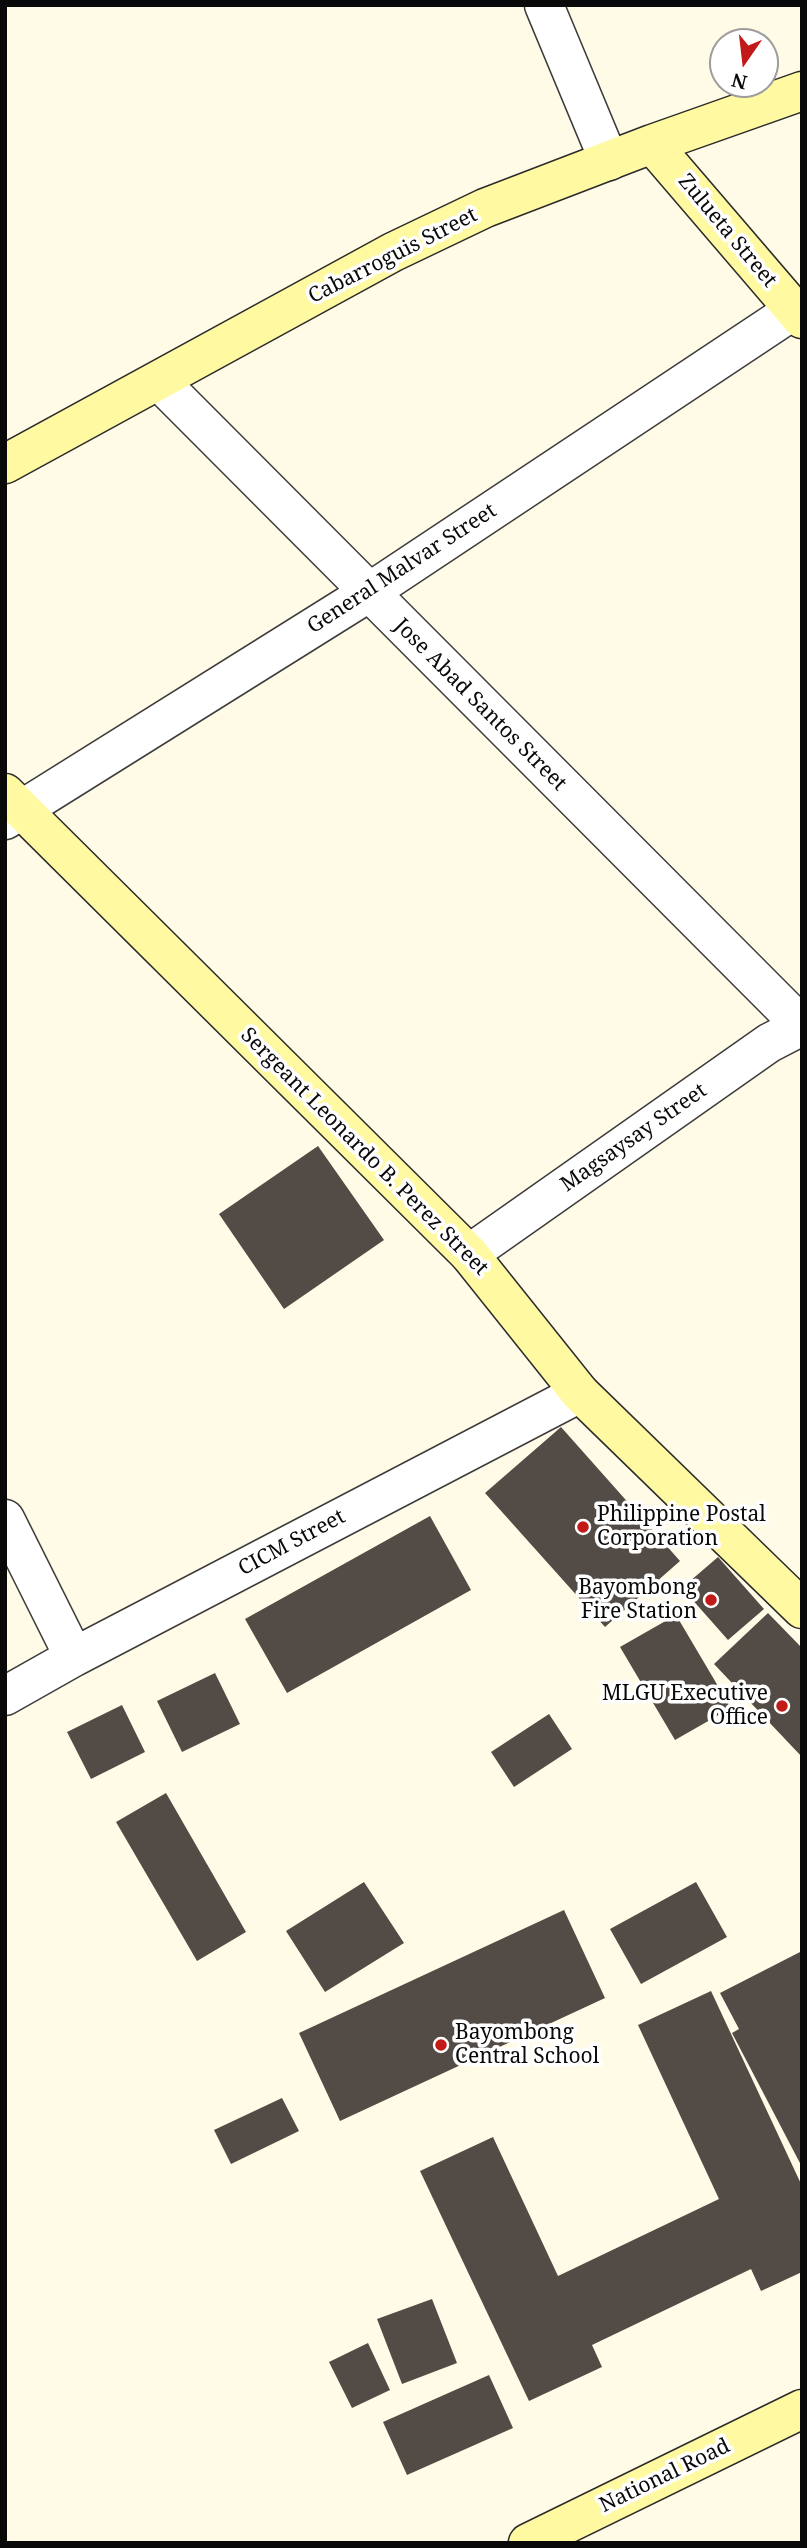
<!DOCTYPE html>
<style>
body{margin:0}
#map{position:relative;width:807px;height:2548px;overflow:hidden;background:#fffbe6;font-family:"Noto Serif",serif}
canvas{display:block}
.frame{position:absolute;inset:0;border:7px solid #090909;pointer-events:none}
.north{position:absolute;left:709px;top:28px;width:70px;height:70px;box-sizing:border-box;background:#fff;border:2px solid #9d9d9d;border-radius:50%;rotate:194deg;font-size:19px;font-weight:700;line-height:28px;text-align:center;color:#090909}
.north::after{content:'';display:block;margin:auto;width:24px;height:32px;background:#c21919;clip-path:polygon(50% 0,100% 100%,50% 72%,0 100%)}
</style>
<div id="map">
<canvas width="807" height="2548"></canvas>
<div class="frame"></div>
<div class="north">N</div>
</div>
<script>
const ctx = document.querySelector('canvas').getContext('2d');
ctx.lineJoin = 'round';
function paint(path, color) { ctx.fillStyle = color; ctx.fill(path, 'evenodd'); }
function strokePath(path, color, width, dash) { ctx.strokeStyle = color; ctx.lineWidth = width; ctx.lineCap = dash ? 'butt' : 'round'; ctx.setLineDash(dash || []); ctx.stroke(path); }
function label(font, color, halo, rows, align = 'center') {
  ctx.font = font + ' "Noto Serif",serif'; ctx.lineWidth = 7; ctx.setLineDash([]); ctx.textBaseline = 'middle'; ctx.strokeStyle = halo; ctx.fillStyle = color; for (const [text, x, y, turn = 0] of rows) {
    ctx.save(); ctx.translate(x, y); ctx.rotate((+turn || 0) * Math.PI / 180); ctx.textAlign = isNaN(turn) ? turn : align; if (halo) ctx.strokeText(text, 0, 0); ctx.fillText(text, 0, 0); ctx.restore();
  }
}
paint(new Path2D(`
 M318 1146 384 1240 284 1309 219 1214Z
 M561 1427 680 1561 605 1627 485 1493Z
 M430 1516 471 1590 287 1693 245 1619Z
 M718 1557 764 1609 728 1640 682 1588Z
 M768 1613 802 1648V1757L714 1664Z
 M676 1615 731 1708 675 1740 620 1647Z
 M215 1673 240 1724 182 1752 157 1701Z
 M122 1705 145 1752 91 1779 67 1732Z
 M549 1714 572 1749 514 1787 491 1752Z
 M166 1793 246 1932 197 1961 116 1822Z
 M364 1882 404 1943 325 1992 286 1931Z
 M696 1882 727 1937 641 1984 610 1929Z
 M564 1910 605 1998 340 2121 299 2033Z
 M802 1951V2167L732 2033 739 2029 720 1993Z
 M711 1991 802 2186V2272L761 2291 751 2269 592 2345 602 2367 529 2401 420 2171 493 2137 558 2276 719 2199 638 2025Z
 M282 2098 299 2131 231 2164 214 2130Z
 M432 2299 457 2363 402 2384 377 2319Z
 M368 2343 390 2390 352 2408 329 2362Z
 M489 2375 513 2428 407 2475 383 2422Z`), '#534b45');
const street = new Path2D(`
 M544 5 609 161
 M160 382 802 1026 769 1043 469 1254
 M5 820 368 593 794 310
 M5 1519 74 1657
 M5 1696 74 1657 580 1393`);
const secondary = new Path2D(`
 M652 144 802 319
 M5 464 393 252 485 208 652 144 802 91
 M5 793 469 1254 580 1393 802 1609
 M528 2543 802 2409`);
strokePath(street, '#3c3c3c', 41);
strokePath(secondary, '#2b2b2b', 41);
strokePath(street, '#fff', 38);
strokePath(secondary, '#fff9a1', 38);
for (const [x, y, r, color] of [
 [583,1527,7,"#c21919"],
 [711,1600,7,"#c21919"],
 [782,1706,7,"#c21919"],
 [441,2045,7,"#c21919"]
]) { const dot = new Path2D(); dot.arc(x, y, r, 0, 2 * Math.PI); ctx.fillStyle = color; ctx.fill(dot); strokePath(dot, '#fff', 2.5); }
label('21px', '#090909', '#fff', [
 ["Zulueta Street",727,231,50],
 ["Cabarroguis Street",393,256,-27],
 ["General Malvar Street",402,569,-33],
 ["Jose Abad Santos Street",480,705,45],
 ["Magsaysay Street",634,1138,-35],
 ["Sergeant Leonardo B. Perez Street",364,1152,45],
 ["CICM Street",292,1543,-28],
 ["National Road",665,2476,-26]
]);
label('21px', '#090909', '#fff', [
 ["Philippine Postal",597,1515],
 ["Corporation",597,1539],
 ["Bayombong",697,1588,"right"],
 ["Fire Station",697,1612,"right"],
 ["MLGU Executive",768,1694,"right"],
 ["Office",768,1718,"right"],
 ["Bayombong",455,2033],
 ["Central School",455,2057]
], 'left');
</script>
